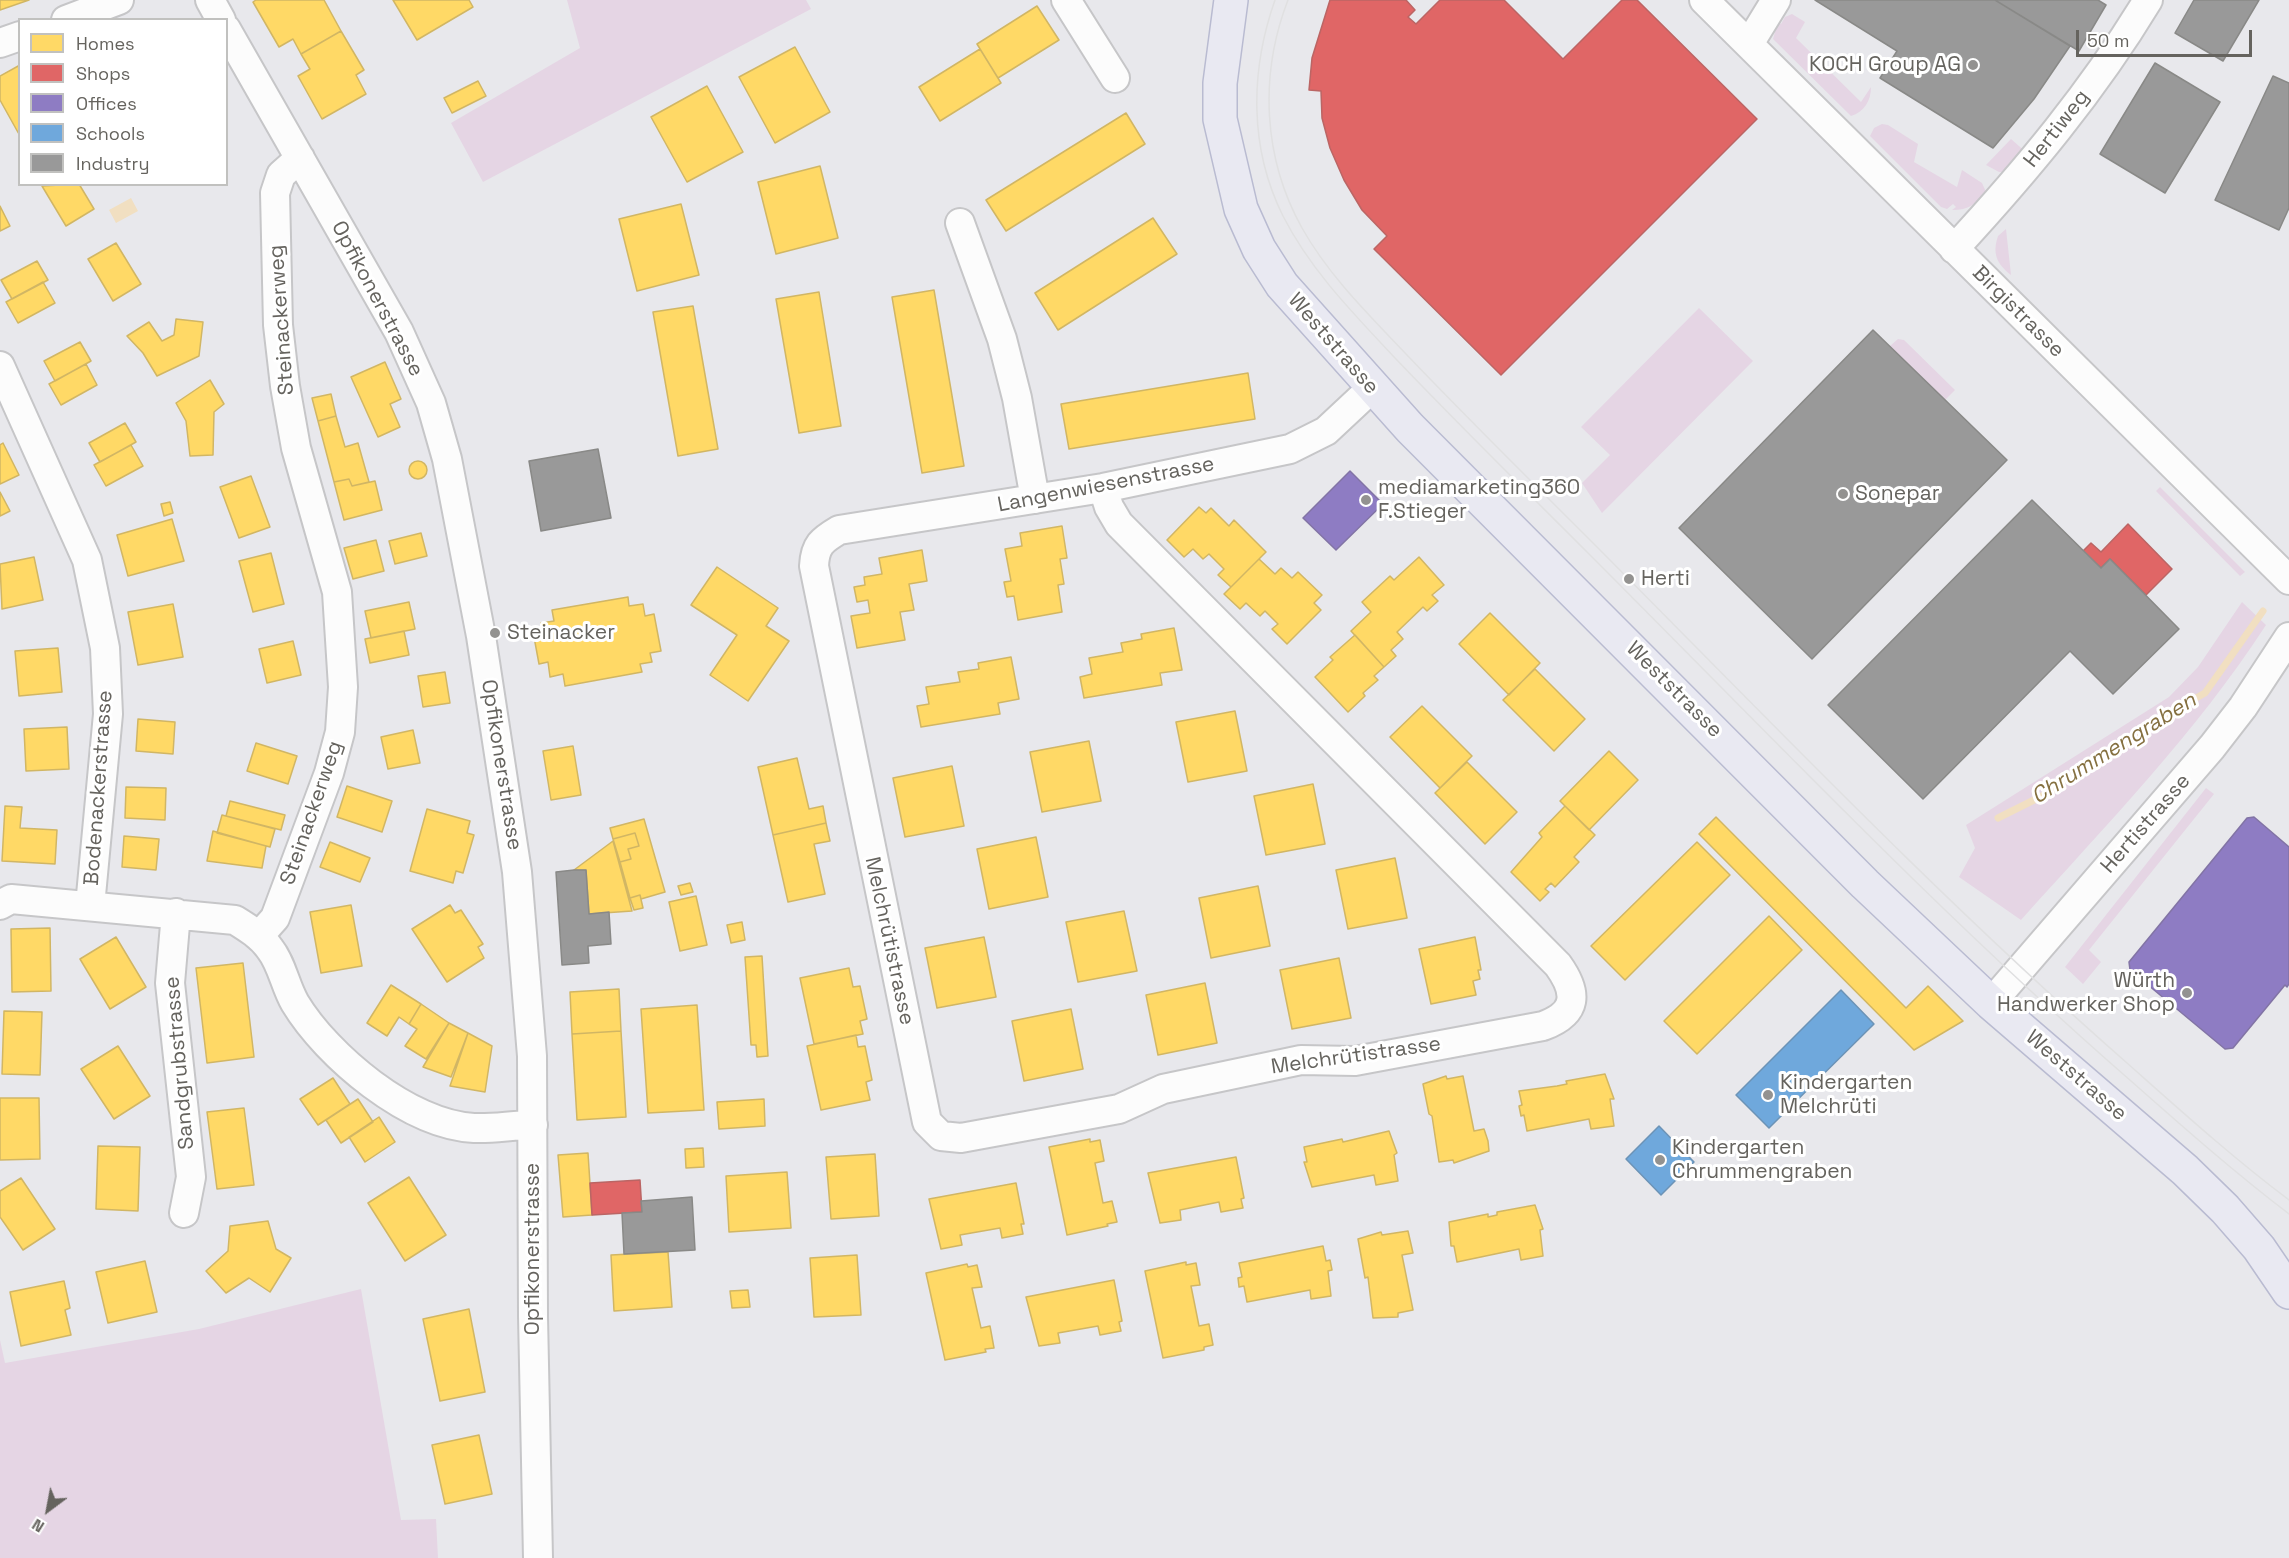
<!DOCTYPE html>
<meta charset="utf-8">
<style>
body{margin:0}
#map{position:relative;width:2289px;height:1558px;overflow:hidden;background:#e8e8ec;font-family:"Space Grotesk",sans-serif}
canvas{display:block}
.legend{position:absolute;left:18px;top:18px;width:210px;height:168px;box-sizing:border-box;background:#fff;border:2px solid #c1c1bf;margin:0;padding:8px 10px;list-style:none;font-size:18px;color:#65635e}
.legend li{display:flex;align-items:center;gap:12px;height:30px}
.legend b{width:30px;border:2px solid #c1c1bf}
.north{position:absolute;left:18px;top:1480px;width:60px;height:60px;-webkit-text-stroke:4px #fff;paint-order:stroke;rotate:212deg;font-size:16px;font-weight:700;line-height:24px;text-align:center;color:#65635e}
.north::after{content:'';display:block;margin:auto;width:21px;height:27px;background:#65635e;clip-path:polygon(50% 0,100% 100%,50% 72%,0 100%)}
.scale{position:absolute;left:2076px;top:30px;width:176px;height:27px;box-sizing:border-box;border:3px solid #65635e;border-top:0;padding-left:8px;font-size:18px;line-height:21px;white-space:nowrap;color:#65635e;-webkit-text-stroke:4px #fff;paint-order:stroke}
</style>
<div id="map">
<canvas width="2289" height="1558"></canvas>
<ul class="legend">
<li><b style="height:16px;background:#ffd966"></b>Homes</li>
<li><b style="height:16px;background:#e06666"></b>Shops</li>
<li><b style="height:16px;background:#8e7cc3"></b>Offices</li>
<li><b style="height:16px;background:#6fa8dc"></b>Schools</li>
<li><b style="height:16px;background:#999"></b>Industry</li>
</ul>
<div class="north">N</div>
<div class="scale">50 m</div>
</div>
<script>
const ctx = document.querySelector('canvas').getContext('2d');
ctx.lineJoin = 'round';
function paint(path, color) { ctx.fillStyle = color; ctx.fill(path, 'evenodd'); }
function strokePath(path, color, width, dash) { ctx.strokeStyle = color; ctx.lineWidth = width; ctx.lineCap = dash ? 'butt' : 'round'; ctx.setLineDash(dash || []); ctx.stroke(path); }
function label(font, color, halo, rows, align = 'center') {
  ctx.font = font + ' "Space Grotesk",sans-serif'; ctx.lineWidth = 6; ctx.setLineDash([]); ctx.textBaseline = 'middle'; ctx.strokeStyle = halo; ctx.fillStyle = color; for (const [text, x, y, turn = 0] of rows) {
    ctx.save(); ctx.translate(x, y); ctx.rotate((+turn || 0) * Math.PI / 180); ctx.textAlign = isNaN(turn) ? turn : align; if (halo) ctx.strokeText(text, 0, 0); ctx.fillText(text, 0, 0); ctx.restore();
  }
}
paint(new Path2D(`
 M567 0H806L811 9 483 182 451 123 580 48Z
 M1792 14 1805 22 1796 38 1861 102 1871 87C1871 101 1864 112 1851 116L1773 39 1778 22 1781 24 1785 17Z
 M1882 124 1888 125 1918 144 1914 162 1957 187 1962 170 1982 183 1986 192C1976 204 1969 210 1952 210L1956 207 1953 204 1947 209 1941 207 1870 136 1874 128Z
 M2011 139 2028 154 2008 172H1999L1986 165Z
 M2006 229 2011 275C1997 264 1992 254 1998 236Z
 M1699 308 1753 361 1602 513 1582 483 1610 455 1581 427Z
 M1898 339 1904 340 1955 390 1945 400 1890 346Z
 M2160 487 2245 572 2240 576 2156 491Z
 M2242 602 2266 625C2196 733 2107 824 2021 920L1959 877 1975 848 1966 825 2169 697 2198 667Z
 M2206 788 2214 794 2089 950 2101 962 2083 984 2065 967Z
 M361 1289 401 1520 436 1519 438 1558H0V1340L5 1363 199 1329Z`), '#e5d5e4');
paint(new Path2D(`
 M131 198 138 211 116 223 109 210Z`), '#f1dfc1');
const homes = new Path2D(`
 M0 0H29L0 10Z
 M256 0H324L341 31 301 54 293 39 279 47 253 2Z
 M393 0H469L473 7 417 40Z
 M1037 6 1059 40 998 78 977 44Z
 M341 31 364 70 356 75 366 94 322 119 298 76 310 69 301 54Z
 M795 47 830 112 775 143 739 77Z
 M980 49 1001 83 940 121 919 87Z
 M20 65V136L0 100V76Z
 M478 81 486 96 452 113 444 98Z
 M707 86 743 152 687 182 651 117Z
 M1126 113 1145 144 1006 231 986 200Z
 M820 166 838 238 776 254 758 182Z
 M79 184 94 209 66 226 42 186Z
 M681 204 699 275 637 291 619 219Z
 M0 206 10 226 0 231Z
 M1153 218 1177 254 1058 330 1035 293Z
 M116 243 141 284 113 301 88 259Z
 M37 261 48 280 12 299 1 280Z
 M43 282 55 303 18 323 6 302Z
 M934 290 964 466 922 473 892 297Z
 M819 292 841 426 799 433 776 299Z
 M693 306 718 449 678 456 653 312Z
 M176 319 203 322 199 356 157 376 143 353 127 336 149 322 162 341 174 335Z
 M80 342 91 361 55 381 44 361Z
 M385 362 401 399 390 404 400 427 378 437 351 377Z
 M86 364 97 385 61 405 49 384Z
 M1248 373 1255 419 1069 449 1061 404Z
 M210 380 224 404 214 412 213 455 190 456 186 421 176 403Z
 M331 394 336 416 318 421 312 398Z
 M336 416 345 447 358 443 369 482 352 486 349 479 334 482 318 421Z
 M125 423 136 442 100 462 89 443Z
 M3 443 19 475 0 484V445Z
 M131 445 143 466 106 486 94 465Z
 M409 470a9 9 0 1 1 18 0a9 9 0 1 1-18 0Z
 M251 476 270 527 239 538 220 487Z
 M349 479 352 486 375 481 382 510 344 520 334 482Z
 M0 492 10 511 0 516Z
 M170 502 173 513 164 516 161 504Z
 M1199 507 1206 513 1211 508 1229 526 1234 520 1266 552 1231 587 1218 575 1224 569 1209 554 1203 559 1193 549 1184 557 1167 540Z
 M172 519 184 561 128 576 117 535Z
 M1062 526 1067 558 1060 559 1064 584 1058 585 1062 612 1018 620 1014 596 1007 597 1004 582 1011 581 1005 549 1022 546 1020 533Z
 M421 533 427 556 395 564 389 541Z
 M376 540 384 571 353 579 344 548Z
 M922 550 927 581 909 584 914 610 900 612 905 640 857 648 851 616 870 613 868 600 857 602 854 587 865 585 864 577 882 574 879 558Z
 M271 553 284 604 253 612 239 561Z
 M34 557 43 600 2 609 0 564Z
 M1419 557 1444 585 1432 595 1438 601 1427 611 1423 607 1397 632 1403 639 1391 650 1396 656 1384 667 1351 631 1371 612 1362 602 1390 576 1394 580Z
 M1259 559 1275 574 1281 568 1292 578 1298 572 1322 595 1314 603 1321 610 1287 644 1272 629 1278 624 1265 611 1260 616 1246 603 1240 609 1224 594Z
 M717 567 778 608 766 626 789 641 748 701 710 675 737 635 691 605Z
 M628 597 629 606 643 604 645 616 654 614 661 651 650 653 652 662 640 664 642 672 565 686 563 674 550 677 548 662 539 664 534 637 543 636 541 623 554 621 552 610Z
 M409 602 415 629 371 638 365 611Z
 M173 604 183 657 138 665 128 612Z
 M1490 613 1540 663 1509 695 1459 644Z
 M1174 628 1182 670 1160 673 1162 685 1084 698 1080 677 1092 674 1089 658 1123 652 1121 643 1142 639 1141 634Z
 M404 631 409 655 370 663 365 639Z
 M1355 635 1384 667 1374 676 1378 680 1363 693 1365 696 1348 712 1315 677 1333 660 1330 657Z
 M293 641 301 675 267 683 259 649Z
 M58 648 62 692 19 696 15 651Z
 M1011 657 1019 699 998 703 1000 714 921 727 917 706 929 704 926 687 960 682 958 672 979 669 978 663Z
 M1535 669 1585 719 1554 751 1503 700Z
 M445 672 450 703 423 707 418 676Z
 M1422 706 1472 756 1440 788 1390 737Z
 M1235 711 1247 771 1188 782 1176 722Z
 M138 719 175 722 173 754 136 751Z
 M67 727 69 769 26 771 24 729Z
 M413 730 420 763 388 769 381 737Z
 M1089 741 1101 801 1042 812 1030 752Z
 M256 743 297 756 288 784 247 771Z
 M573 746 581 795 551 800 543 751Z
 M1609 751 1638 780 1589 830 1560 801Z
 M797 758 809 809 823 806 826 823 773 835 758 767Z
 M1467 762 1517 812 1485 844 1435 793Z
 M952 766 964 826 905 837 893 778Z
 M1313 784 1325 844 1266 855 1254 796Z
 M347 786 392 801 382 832 337 817Z
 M126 787 166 788 165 820 125 818Z
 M230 801 285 815 281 830 226 816Z
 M5 806 22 807 20 828 57 830 55 864 2 861Z
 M1565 806 1595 835 1574 857 1579 862 1555 887 1551 883 1545 889 1549 892 1540 901 1511 872 1542 837 1539 833Z
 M427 809 470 821 467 833 474 835 463 873 456 871 453 883 410 871Z
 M222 815 275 829 270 847 217 833Z
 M1716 817 1906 1008 1928 986 1963 1021 1914 1050 1699 834Z
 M644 819 665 892 641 899 640 895 630 898 620 862 631 859 628 849 639 846 635 833 613 839 610 828Z
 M826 823 830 841 814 844 825 894 788 902 773 835Z
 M213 831 266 846 262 868 207 861Z
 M635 833 639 846 628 849 631 859 620 862 613 839Z
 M124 836 159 839 156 870 122 867Z
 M1036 837 1048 897 989 909 977 849Z
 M613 841 632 911 589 914 586 870H574Z
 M330 842 370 858 360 882 320 867Z
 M1697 842 1730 875 1625 980 1591 946Z
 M1395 858 1407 918 1348 929 1336 870Z
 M690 883 693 892 681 895 678 886Z
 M1258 886 1270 946 1211 958 1199 898Z
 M640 895 643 908 634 910 630 898Z
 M696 896 707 945 680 951 669 902Z
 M351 905 362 966 321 973 310 912Z
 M450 905 455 913 461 910 483 944 478 947 484 958 447 982 412 929Z
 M1124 911 1137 971 1078 982 1066 922Z
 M1769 916 1802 950 1697 1054 1664 1021Z
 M742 922 745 940 731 943 727 925Z
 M50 928 51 991 12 992 11 929Z
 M116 937 146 987 110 1009 80 959Z
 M984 937 996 997 937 1008 925 948Z
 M1475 937 1481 970H1478L1480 979 1473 981 1476 995 1431 1004 1419 949Z
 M762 956 768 1056 757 1057 756 1045H751L745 957Z
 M1339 958 1351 1018 1292 1029 1280 970Z
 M243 963 254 1057 207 1063 196 968Z
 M849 968 853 987 860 986 867 1019 860 1021 863 1034 814 1044 800 978Z
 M1205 983 1217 1043 1158 1055 1146 995Z
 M391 985 421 1004 409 1024 399 1017 387 1036 367 1023Z
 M619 989 621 1031 572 1034 570 992Z
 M421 1004 449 1023 426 1059 405 1046 417 1029 409 1024Z
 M697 1005 704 1110 648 1113 641 1009Z
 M1071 1009 1083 1069 1024 1081 1012 1021Z
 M4 1011 42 1012 40 1075 2 1074Z
 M449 1023 468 1033 451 1077 423 1067Z
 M621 1031 626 1117 577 1120 572 1034Z
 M468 1033 492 1046 485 1092 450 1086Z
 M856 1035 858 1047 865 1046 872 1080 866 1082 870 1100 821 1110 807 1046Z
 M118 1046 150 1096 114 1119 81 1069Z
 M1605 1074 1614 1099H1610L1614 1126 1591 1129 1589 1119 1527 1131 1524 1115 1521 1116 1519 1106 1522 1105 1519 1091 1557 1086 1567 1084 1566 1081Z
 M1446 1076 1447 1079 1463 1076 1474 1131 1484 1129 1488 1141 1489 1151 1454 1163 1453 1160 1439 1162 1432 1116 1429 1114 1423 1084Z
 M333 1078 350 1104 318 1125 300 1099Z
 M0 1098H39L40 1159 0 1160Z
 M358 1099 373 1122 341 1143 326 1120Z
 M764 1099 765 1126 719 1129 717 1102Z
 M244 1108 254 1185 217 1189 207 1112Z
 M379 1117 395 1142 365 1162 349 1137Z
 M1389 1131 1397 1153 1394 1155 1398 1181 1376 1185 1374 1175 1312 1187 1304 1162H1307L1304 1147 1342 1139 1343 1142Z
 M1090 1139V1142L1100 1140 1104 1161 1095 1163 1103 1203 1112 1201 1117 1222 1107 1224 1108 1226 1067 1235 1049 1147Z
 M98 1146 140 1147 138 1211 96 1209Z
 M703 1148 704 1167 686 1168 685 1149Z
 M588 1153 592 1215 563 1217 558 1155Z
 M875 1154 879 1216 831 1219 826 1157Z
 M1236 1157 1244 1198 1241 1199 1243 1208 1221 1212 1219 1202 1180 1210 1181 1220 1160 1223 1148 1173Z
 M787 1172 791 1228 729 1232 726 1176Z
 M409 1177 446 1235 405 1261 368 1203Z
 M21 1178 55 1229 23 1250 0 1217V1191Z
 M1016 1183 1024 1224H1021L1023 1234 1002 1238 1000 1228 960 1235 962 1245 941 1249 929 1199Z
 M1535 1205 1543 1229 1540 1230 1543 1256 1521 1260 1519 1249 1457 1262 1454 1246H1451L1449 1222 1488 1214V1217L1497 1215V1212Z
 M268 1221 276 1249 291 1258 270 1292 249 1278 226 1293 206 1271 228 1251 230 1226Z
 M1408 1231 1413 1253 1402 1255 1413 1310 1398 1313V1317L1373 1318 1368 1277 1365 1278 1358 1239 1381 1232 1382 1235Z
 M1323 1246 1326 1261 1330 1260 1332 1270 1328 1271 1331 1296 1311 1299 1310 1290 1247 1302 1244 1286 1239 1287 1238 1278 1242 1277 1239 1263Z
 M668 1252 672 1307 614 1311 611 1255Z
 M857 1255 861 1315 814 1317 810 1258Z
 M145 1261 157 1312 108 1323 96 1272Z
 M1186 1262V1265L1196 1263 1200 1285 1191 1286 1199 1326 1209 1324 1213 1345 1204 1347V1350L1163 1358 1145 1271Z
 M967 1264 968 1267 977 1265 982 1287 972 1288 981 1328 990 1326 994 1348 985 1349 986 1352 945 1360 926 1273Z
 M1114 1280 1122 1321 1119 1322 1121 1331 1100 1335 1098 1326 1058 1333 1060 1343 1039 1346 1026 1297Z
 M64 1281 70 1308 65 1310 71 1335 21 1346 10 1292Z
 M748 1290 750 1307 732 1308 730 1291Z
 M469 1309 485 1392 440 1401 423 1319Z
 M479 1435 492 1494 445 1504 432 1445Z`);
paint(homes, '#ffd966');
strokePath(homes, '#d1b664', 1.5);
const shops = new Path2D(`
 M1330 0H1406L1415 10 1408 17 1416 24 1440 0H1504L1563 59 1622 0H1637L1757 119 1501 375 1374 249 1387 236 1362 210 1344 180 1330 148 1322 118 1321 91 1309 90 1312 58Z
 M2128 524 2172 569 2146 595 2110 559 2101 568 2083 551 2091 543 2101 552Z
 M640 1180 642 1212 592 1215 590 1183Z`);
paint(shops, '#e06666');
strokePath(shops, '#bb6564', 1.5);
const offices = new Path2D(`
 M1350 471 1383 504 1336 550 1303 518Z
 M2254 817 2289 847V984L2287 987 2285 985 2233 1048 2225 1049 2130 970 2129 962 2247 818Z`);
paint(offices, '#8e7cc3');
strokePath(offices, '#8274a5', 1.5);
const schools = new Path2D(`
 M1841 990 1874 1024 1769 1128 1736 1095Z
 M1659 1126 1694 1162 1661 1195 1626 1159Z`);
paint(schools, '#6fa8dc');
strokePath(schools, '#6c93b6', 1.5);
const industry = new Path2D(`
 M1815 0H1995L2070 46 2034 99 1993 148 1880 78 1897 51Z
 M1995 0H2098L2106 5 2079 51Z
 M2194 0H2259L2223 61 2175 33Z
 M2155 63 2220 102 2165 193 2100 154Z
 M2273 76 2289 83V208L2279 230 2215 200Z
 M1873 330 2007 460 1812 659 1679 528Z
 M598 449 611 518 541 531 529 461Z
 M2032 500 2101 568 2110 559 2179 629 2113 694 2070 651 1923 799 1828 705Z
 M574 870H586L589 914 609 912 611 944 588 946 589 963 562 965 556 872Z
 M692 1197 695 1250 624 1254 622 1213 642 1212 641 1201Z`);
paint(industry, '#999');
strokePath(industry, '#898987', 1.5);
strokePath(new Path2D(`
 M1998 818 2052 791 2067 777 2107 758 2180 707 2205 693 2263 611`), '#f1dfc1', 7);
const minor = new Path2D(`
 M210 0 221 20
 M1066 0 1115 78
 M1704 0 2289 580
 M66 20 119 0
 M226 29 399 332 431 403 447 459 481 636 517 872 532 1056 533 1316 538 1558
 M0 43 20 36
 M1749 44 1776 0
 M960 223 1002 339 1017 398 1035 499
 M1954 249C2026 171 2093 91 2148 0
 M0 366 87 560 105 648 108 714 90 906
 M1103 488 1109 507 1119 524 1558 965C1578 993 1578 1013 1543 1026L1355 1061 1301 1060 1163 1089 1119 1109 961 1138 941 1136 927 1122 814 566C815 545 822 540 839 530L1103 488 1290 449 1326 431 1372 388
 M0 905 11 899 235 920C248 928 261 936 270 949 282 964 285 986 295 1003 327 1056 409 1125 474 1128 493 1129 513 1125 533 1125
 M176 913 170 983 191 1177 184 1213
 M259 936 275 918 329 773 340 732 343 687 337 592 296 448 285 386 278 325 275 193 281 175 300 158
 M1991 1003 2212 747 2243 707 2289 637`);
const major = new Path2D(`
 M1231 0 1220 83V119L1241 209 1259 249 1282 285 1410 428 1865 884 1991 1003 2185 1170 2225 1209 2259 1248 2289 1292`);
strokePath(minor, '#c6c6c8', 32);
strokePath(major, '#b9bbd1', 36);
strokePath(minor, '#fcfcfc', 28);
strokePath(major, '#e9e9f2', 33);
strokePath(new Path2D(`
 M1275 0C1250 71 1249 148 1283 216 1311 271 1354 314 1395 358 1458 424 1523 488 1587 552 1766 731 1940 915 2131 1081 2183 1127 2234 1172 2289 1214
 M1288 0C1259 75 1263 158 1302 228 1329 276 1369 315 1406 354 1468 419 1532 482 1595 545 1770 721 1941 900 2127 1063 2180 1110 2233 1158 2289 1200`), '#e0e0e1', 1.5);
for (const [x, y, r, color] of [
 [1973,65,6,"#939290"],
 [1843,494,6,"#939290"],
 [1366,500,6,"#939290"],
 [1629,579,6,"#939290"],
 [495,633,6,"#939290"],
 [2187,993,6,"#939290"],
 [1768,1095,6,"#939290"],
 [1660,1160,6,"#939290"]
]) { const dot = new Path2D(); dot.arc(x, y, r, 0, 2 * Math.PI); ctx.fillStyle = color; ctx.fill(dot); strokePath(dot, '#fff', 2); }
label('21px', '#65635e', '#fff', [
 ["KOCH Group AG",1961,65,"right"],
 ["mediamarketing360",1378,488],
 ["F.Stieger",1378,512],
 ["Sonepar",1855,494],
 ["Herti",1641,579],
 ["Steinacker",507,633],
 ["Würth",2175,981,"right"],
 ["Handwerker Shop",2175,1005,"right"],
 ["Kindergarten",1780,1083],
 ["Melchrüti",1780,1107],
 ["Kindergarten",1672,1148],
 ["Chrummengraben",1672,1172]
], 'left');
label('21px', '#65635e', '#fff', [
 ["Hertiweg",2057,129,-52],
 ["Opfikonerstrasse",377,299,62],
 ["Birgistrasse",2018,312,45],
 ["Steinackerweg",282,320,-94],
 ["Weststrasse",1333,344,49],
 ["Langenwiesenstrasse",1106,485,-11],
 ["Weststrasse",1674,690,45],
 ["Opfikonerstrasse",501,765,81],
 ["Bodenackerstrasse",99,788,-86],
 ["Steinackerweg",312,813,-71],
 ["Hertistrasse",2146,824,-49],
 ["Melchrütistrasse",889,941,78],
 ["Melchrütistrasse",1356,1056,-8],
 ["Sandgrubstrasse",180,1063,-95],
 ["Weststrasse",2076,1076,41],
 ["Opfikonerstrasse",533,1249,-90]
]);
label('italic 22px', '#857040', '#fff', [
 ["Chrummengraben",2114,749,-32]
]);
</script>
